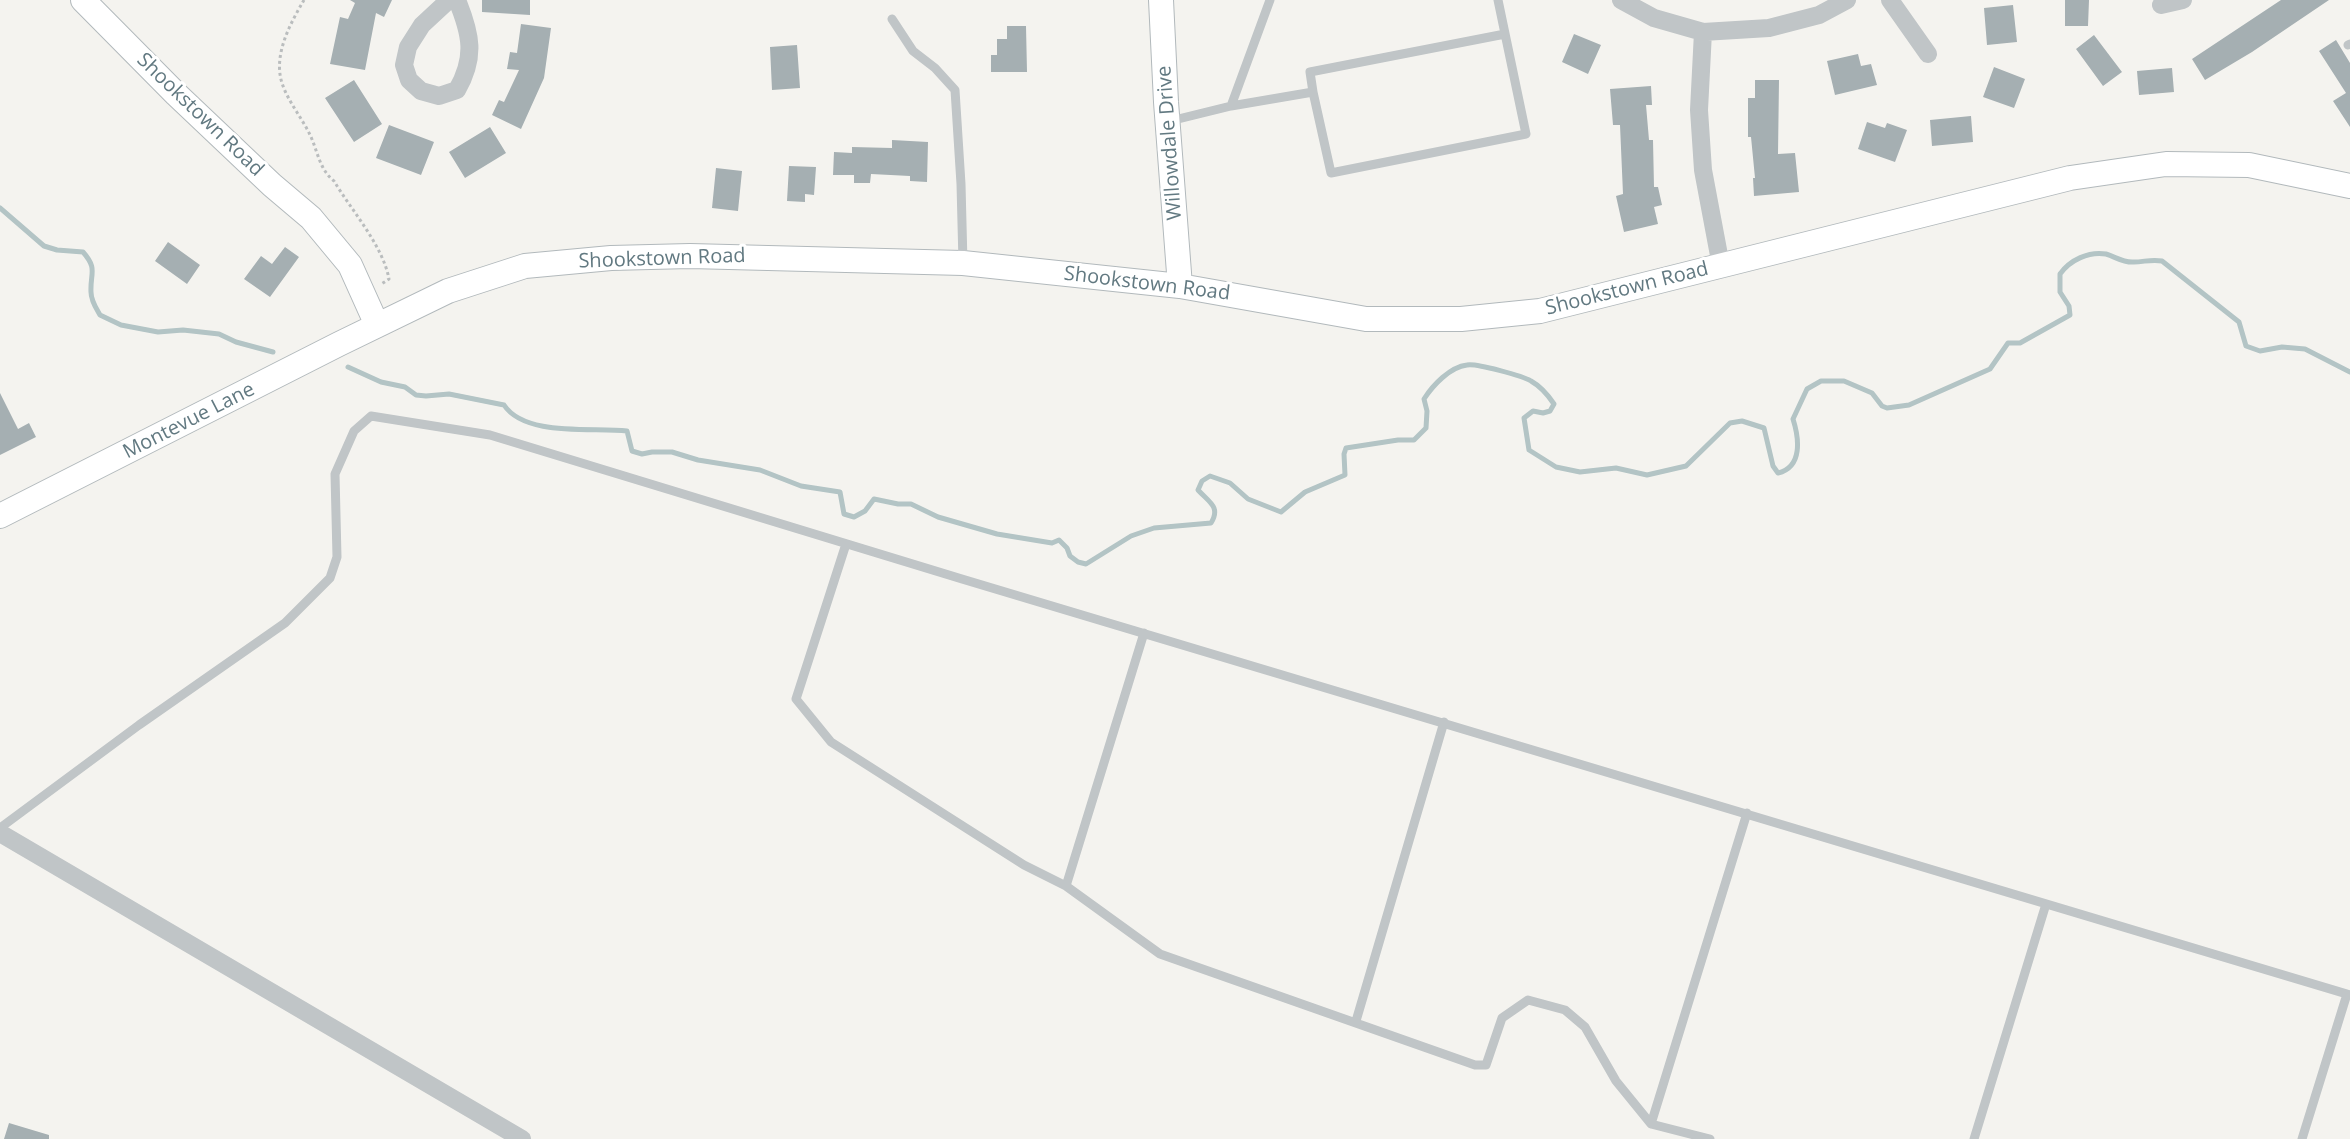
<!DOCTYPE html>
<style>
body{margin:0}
canvas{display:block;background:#f4f3ef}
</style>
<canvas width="2350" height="1139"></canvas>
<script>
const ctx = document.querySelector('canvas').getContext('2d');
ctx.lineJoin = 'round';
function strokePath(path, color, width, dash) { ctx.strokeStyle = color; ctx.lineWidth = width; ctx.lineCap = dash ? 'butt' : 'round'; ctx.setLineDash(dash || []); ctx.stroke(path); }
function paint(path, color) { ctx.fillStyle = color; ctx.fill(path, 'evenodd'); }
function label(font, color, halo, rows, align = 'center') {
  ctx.font = font + ' "Open Sans",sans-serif'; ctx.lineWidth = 6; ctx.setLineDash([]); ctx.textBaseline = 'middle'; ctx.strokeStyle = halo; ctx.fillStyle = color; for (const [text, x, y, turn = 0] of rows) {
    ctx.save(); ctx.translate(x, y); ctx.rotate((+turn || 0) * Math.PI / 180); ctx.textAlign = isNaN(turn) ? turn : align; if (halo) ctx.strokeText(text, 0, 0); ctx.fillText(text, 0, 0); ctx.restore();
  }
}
strokePath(new Path2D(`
 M0 208 44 246 57 250 83 252C98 269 90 273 91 292 91 301 96 308 100 315L121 325 158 332 183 330 219 334 236 342 273 352
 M348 367 381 382 405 387 416 395 426 396 449 394 504 405C525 437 593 427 627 431L632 451 642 454 652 452H672L698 460 760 470 801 486 840 492 844 514 854 517 865 511 874 499 898 504H911L938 517 997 534 1052 543 1059 540 1067 548 1070 556 1078 562 1086 564 1131 536 1154 528 1211 523C1221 507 1209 502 1198 490L1202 481 1210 476 1230 483 1248 499 1281 512 1305 492 1345 475 1344 454 1346 448 1398 440H1414L1426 428 1427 411 1424 399C1433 385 1450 367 1467 365 1476 363 1523 376 1531 381 1540 386 1548 395 1554 404L1550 411 1543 413 1533 411 1524 418 1529 450 1556 467 1580 472 1616 468 1647 475 1686 466 1730 423 1742 421 1764 428 1773 466 1778 473C1803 467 1799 438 1793 419L1807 389 1821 381H1844L1872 393 1882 406 1887 408 1909 405 1990 369 2008 343H2020L2070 315 2069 306 2060 292V274C2070 260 2089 251 2106 254 2116 257 2123 263 2134 262 2144 262 2151 259 2162 261L2239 322 2246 346 2260 351 2282 347 2305 349 2350 372`), '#b3c4c5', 5);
paint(new Path2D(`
 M350 0H392L384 17 376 13 365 70 330 64 340 17 348 19 355 3Z
 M482 0H530V15L482 12Z
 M2065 0H2089L2088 26H2065Z
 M2281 0H2329L2252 52 2205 80 2192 59Z
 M2013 5 2017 42 1987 45 1984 8Z
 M521 24 551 28 544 78 521 129 492 115 499 100 504 102 519 70 507 69 510 52 517 53Z
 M1007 26H1026L1027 72H991V55H997V39H1007Z
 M1574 34 1601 45 1588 74 1562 62Z
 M2094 35 2122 72 2103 86 2076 49Z
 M2336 40 2350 63V127L2333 101 2346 93 2319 51Z
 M797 45 800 88 772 90 770 47Z
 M1858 54 1861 66 1871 64 1877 85 1835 95 1827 61Z
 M1994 67 2025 79 2014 108 1983 97Z
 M2172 68 2174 92 2139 95 2137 71Z
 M354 80 382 124 354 142 325 98Z
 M1755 80H1779L1778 154 1795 153 1799 192 1754 196 1753 178H1755L1751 137H1748V98H1755Z
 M1651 86 1652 105H1646L1649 140H1653L1654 187H1658L1662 205 1654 207 1658 224 1624 232 1616 196 1623 194 1620 125H1613L1610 89Z
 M1971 116 1973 142 1932 146 1930 120Z
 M1867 122 1885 128 1887 123 1907 130 1895 162 1858 149Z
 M389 125 434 142 421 175 376 158Z
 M490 127 506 153 465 178 449 152Z
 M892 140 928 142 927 182 910 181V176L871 174 870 183H854V175H833L834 152 852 153V147L892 148Z
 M789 166 816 167 814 195 805 194V202L787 201Z
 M716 168 742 171 738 211 712 208Z
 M168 242 200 265 187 284 155 261Z
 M285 247 299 257 270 297 244 279 261 256 272 264Z
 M0 393 18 429 29 423 36 437 0 455Z
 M9 1123 49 1135V1139H4Z`), '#a5afb2');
const secondary = new Path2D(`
 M83 0 176 94 272 185 311 218 350 265 377 325
 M1161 0 1166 102 1180 286
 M0 516 339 344 448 291 525 266 611 258 690 256 963 263 1180 286 1366 319H1461L1540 311 2070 178 2166 164 2249 165 2350 186`);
strokePath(secondary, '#b2b9bc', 26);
strokePath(new Path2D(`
 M304 0C290 24 273 55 282 83 288 102 303 119 311 137 318 153 320 170 334 181 352 211 383 246 389 279L380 285`), '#babdbe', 3, [3, 3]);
strokePath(new Path2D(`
 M892 19 913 51 935 68 955 90 961 184 963 263
 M2348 45 2350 44
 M1313 92 1310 72 1505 34
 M1231 106 1313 92 1331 173 1526 134 1498 0
 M1170 121 1231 106 1270 0
 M846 544 796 699 831 742 1024 865 1066 886 1160 954 1475 1065H1486L1502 1018 1528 1000 1565 1010 1585 1027 1616 1081 1651 1124 1710 1139
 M0 828 139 725 285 623 330 578 337 557 335 474 354 431 371 416 490 435 962 579 2350 995
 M1066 886 1144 633
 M1356 1021 1444 722
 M1651 1124 1747 813
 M1974 1139 2046 904
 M2302 1139 2347 994`), '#c0c5c7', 9);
strokePath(new Path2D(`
 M449 0 422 25 408 47 404 65 409 80 421 91 439 96 457 90C476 57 471 34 457 0
 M1621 0 1654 18 1703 32 1769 28 1819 15 1847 0
 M1890 0 1928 54
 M2161 5 2183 0
 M1703 32 1699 110 1703 170 1721 266
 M0 833 522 1139`), '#c0c5c7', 18);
strokePath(secondary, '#fff', 24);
label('20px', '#627981', '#fff', [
 ["Shookstown Road",200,115,44],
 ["Willowdale Drive",1170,143,-94],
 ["Shookstown Road",662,259,-2],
 ["Shookstown Road",1147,284,7],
 ["Shookstown Road",1627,289,-14],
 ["Montevue Lane",189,421,-27]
]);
</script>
